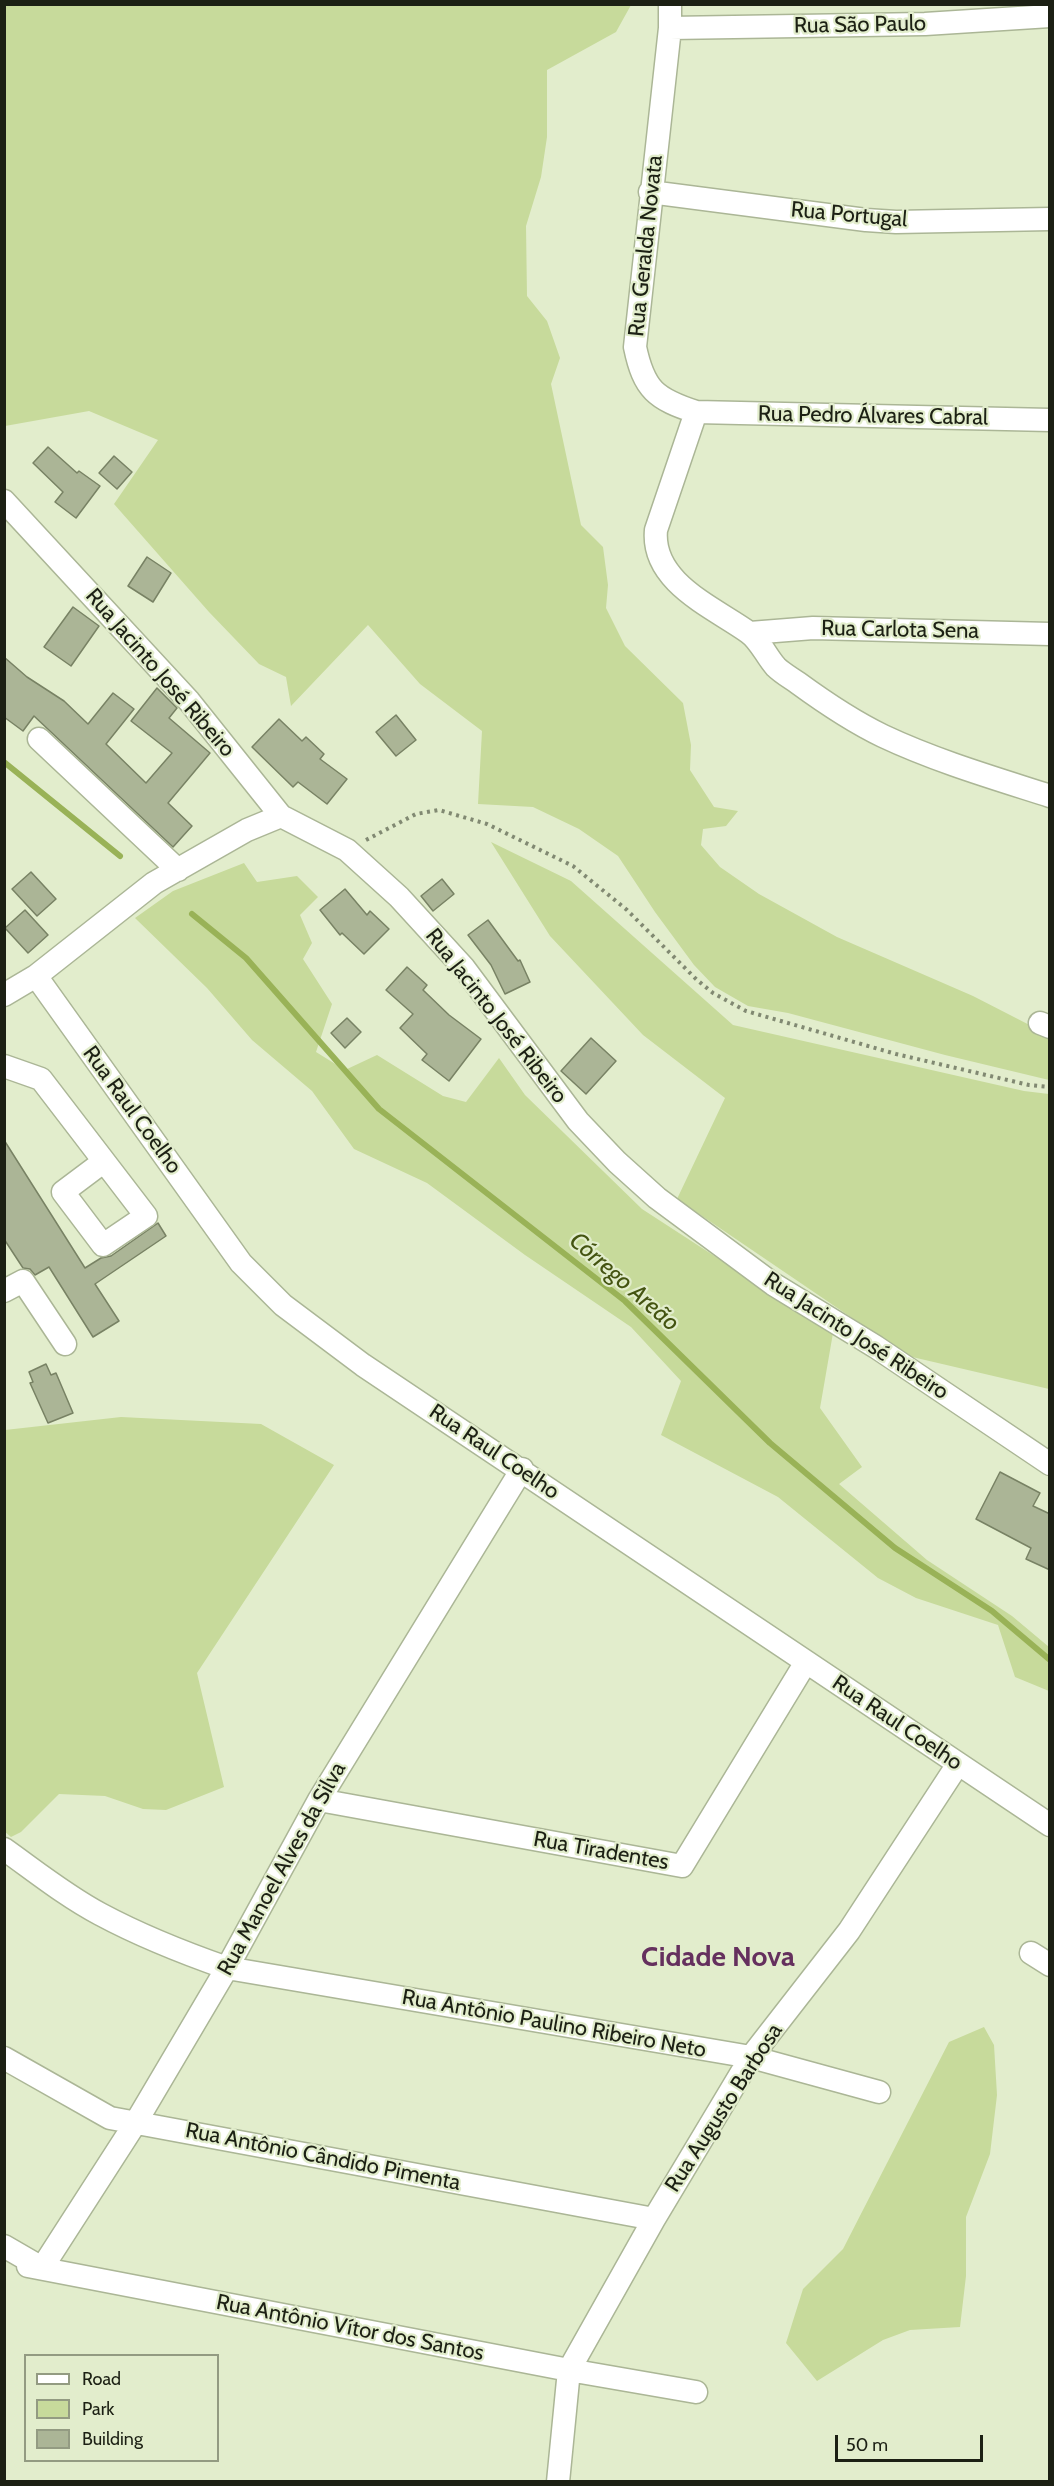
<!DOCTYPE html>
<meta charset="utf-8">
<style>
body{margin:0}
#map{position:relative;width:1054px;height:2486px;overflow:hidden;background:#e2edcc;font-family:Cabin,sans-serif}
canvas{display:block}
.frame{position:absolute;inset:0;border:6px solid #1c2014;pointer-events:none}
.legend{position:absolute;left:24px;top:2354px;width:195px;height:108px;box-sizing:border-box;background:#e2edcc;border:2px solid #939b82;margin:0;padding:8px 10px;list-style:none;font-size:18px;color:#1c2014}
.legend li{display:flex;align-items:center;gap:12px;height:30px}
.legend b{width:30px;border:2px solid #939b82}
.scale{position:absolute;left:835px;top:2435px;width:148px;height:27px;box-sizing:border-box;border:3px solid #1c2014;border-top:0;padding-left:8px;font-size:18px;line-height:21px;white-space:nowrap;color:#1c2014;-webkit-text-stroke:4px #e2edcc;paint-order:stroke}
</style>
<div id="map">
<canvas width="1054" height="2486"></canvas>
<div class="frame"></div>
<ul class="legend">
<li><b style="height:8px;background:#fff"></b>Road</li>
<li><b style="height:16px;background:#c7da9b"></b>Park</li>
<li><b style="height:16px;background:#abb596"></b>Building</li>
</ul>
<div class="scale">50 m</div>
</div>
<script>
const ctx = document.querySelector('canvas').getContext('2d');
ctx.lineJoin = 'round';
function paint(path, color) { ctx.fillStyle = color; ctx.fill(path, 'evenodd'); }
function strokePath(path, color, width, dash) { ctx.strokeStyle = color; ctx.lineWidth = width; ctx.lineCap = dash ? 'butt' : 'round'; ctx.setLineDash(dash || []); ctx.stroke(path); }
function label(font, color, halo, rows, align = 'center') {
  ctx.font = font + ' Cabin,sans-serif'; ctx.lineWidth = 4.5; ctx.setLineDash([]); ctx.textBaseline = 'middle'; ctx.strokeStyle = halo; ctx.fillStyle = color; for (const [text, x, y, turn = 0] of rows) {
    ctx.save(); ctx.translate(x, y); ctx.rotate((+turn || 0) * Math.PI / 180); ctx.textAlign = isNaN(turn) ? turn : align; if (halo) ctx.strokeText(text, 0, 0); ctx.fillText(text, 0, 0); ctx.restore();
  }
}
paint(new Path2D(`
 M5 5H631L616 32 547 70V137L541 177 526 226 527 296 547 321 560 358 551 384 581 525 603 547 608 585 606 608 625 646 683 703 691 745 690 770 714 807 738 811 726 826 703 829 701 845 720 867 759 894 837 937 973 996 1049 1035V1080L945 1055 788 1013 748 1006 715 987 694 965 655 912 618 856 579 829 533 807 478 804 482 731 420 684 368 625 291 706 286 677 259 664 209 612 114 504 158 440 89 411 5 426Z
 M491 842 571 881 733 1025 1024 1091 1049 1094V1389L908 1356 677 1199 725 1098 643 1035 550 936Z
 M244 863 257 882 297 876 318 897 300 915 312 943 303 959 332 1004 316 1052 345 1070 377 1055 443 1096 466 1102 499 1058 525 1095 642 1209 833 1333 820 1408 862 1467 839 1484 927 1560 1012 1616 1049 1647V1691L1015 1677 998 1625 916 1598 878 1578 778 1497 661 1435 681 1381 631 1327 525 1255 427 1183 354 1149 312 1091 252 1040 207 988 135 918 173 891Z
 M121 1417 261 1424 334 1465 197 1673 224 1787 166 1810 143 1809 105 1796 59 1794 21 1832 11 1837 4 1831 5 1430Z
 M984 2027 994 2045 997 2095 990 2154 966 2217V2276L960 2327 910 2330 883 2340 817 2381 786 2343 803 2289 843 2249 949 2042Z`), '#c7da9b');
strokePath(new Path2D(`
 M4 762 120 856
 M192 914 246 958 379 1109 625 1301 770 1443 895 1548 992 1611 1050 1660`), '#99b257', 6);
const building = new Path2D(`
 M48 447 77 473 79 471 100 486 76 518 55 502 63 492 33 463Z
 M114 456 132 472 117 489 99 473Z
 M147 557 171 573 153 602 128 586Z
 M73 607 99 626 71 666 44 647Z
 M4 657 27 677 64 701 88 724 113 693 134 709 106 744 146 783 172 753 131 721 157 688 177 708 169 718 210 753 168 803 192 826 173 847 34 716 23 731 4 717Z
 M396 715 416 740 396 756 376 732Z
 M279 719 302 741 306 737 324 754 320 759 347 779 327 804 298 782 293 787 252 747Z
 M31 872 56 899 37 916 12 889Z
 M442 879 454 894 433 911 421 896Z
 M345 889 367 915 370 911 389 929 364 954 342 933 340 935 320 910Z
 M25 910 48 935 28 953 5 928Z
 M488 920 518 961 520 960 530 982 505 994 491 965 468 935Z
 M407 967 427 985 423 990 449 1015 481 1039 449 1081 422 1060 427 1054 400 1028 413 1014 386 990Z
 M347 1018 361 1032 345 1048 331 1033Z
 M591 1038 616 1061 586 1094 561 1071Z
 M4 1140 85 1268 101 1258 111 1256 158 1223 166 1236 95 1284 119 1321 93 1337 49 1267 35 1275 30 1269 23 1268 4 1239Z
 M46 1364 51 1375 56 1373 73 1413 48 1423 30 1383 33 1382 29 1372Z
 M1000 1472 1040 1493 1033 1506 1050 1514V1570L1026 1559 1031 1548 976 1519Z`);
paint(building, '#abb596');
strokePath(building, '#788264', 1.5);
const minor = new Path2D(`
 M670 4V28L635 347C644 390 656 399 696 412L656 530C651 582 713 607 748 632 760 640 766 656 776 667 782 673 791 678 798 683 824 702 854 722 883 736 936 761 994 778 1050 796
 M670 28 925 24 1050 16
 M650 192 866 220 896 222 1050 219
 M696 412 1050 420
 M4 501 189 701 281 816 347 850 399 897 464 968 578 1121 617 1162 657 1198 773 1284 876 1347 1050 1464
 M750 633 813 628 1050 634
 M39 739 178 870
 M36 976 241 1263 283 1305 363 1365 1050 1825
 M4 995 36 976 154 883 247 830 281 816
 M1040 1023 1050 1027
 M4 1066 41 1079 146 1216 103 1245 63 1192 103 1162
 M4 1291 23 1281 65 1344
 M319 1800 682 1866 806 1662
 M4 1849C35 1871 66 1896 100 1914 141 1936 184 1953 227 1968L751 2057 879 2092
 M1031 1953 1050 1965
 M4 2058 110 2118 654 2219
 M4 2246 42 2268 136 2122 227 1968 319 1800 522 1469
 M28 2266 569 2370 696 2392
 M558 2482 569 2370 654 2219 751 2057 849 1931 958 1764`);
strokePath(minor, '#abb696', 25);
strokePath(new Path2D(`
 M366 840 416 814 439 810 487 824 573 866 627 910 697 980 713 993 746 1011 896 1054 1029 1085 1050 1087`), '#818972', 4, [3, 4.5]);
strokePath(minor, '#fff', 22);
label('22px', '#1c2014', '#e2edcc', [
 ["Rua São Paulo",860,25,-1],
 ["Rua Portugal",849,215,5],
 ["Rua Geralda Novata",646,246,-84],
 ["Rua Pedro Álvares Cabral",873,416,1],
 ["Rua Carlota Sena",900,630,1],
 ["Rua Jacinto José Ribeiro",160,673,49],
 ["Rua Jacinto José Ribeiro",496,1016,52],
 ["Rua Raul Coelho",132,1110,54],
 ["Rua Jacinto José Ribeiro",856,1336,33],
 ["Rua Raul Coelho",494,1452,34],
 ["Rua Raul Coelho",897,1723,34],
 ["Rua Tiradentes",601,1851,10],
 ["Rua Manoel Alves da Silva",282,1869,-61],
 ["Rua Antônio Paulino Ribeiro Neto",554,2024,10],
 ["Rua Augusto Barbosa",724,2108,-57],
 ["Rua Antônio Cândido Pimenta",323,2157,11],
 ["Rua Antônio Vítor dos Santos",350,2328,11]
]);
label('italic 24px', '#445411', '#e2edcc', [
 ["Córrego Areão",624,1282,41]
]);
label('bold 28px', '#65305e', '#e2edcc', [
 ["Cidade Nova",718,1958]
]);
</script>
